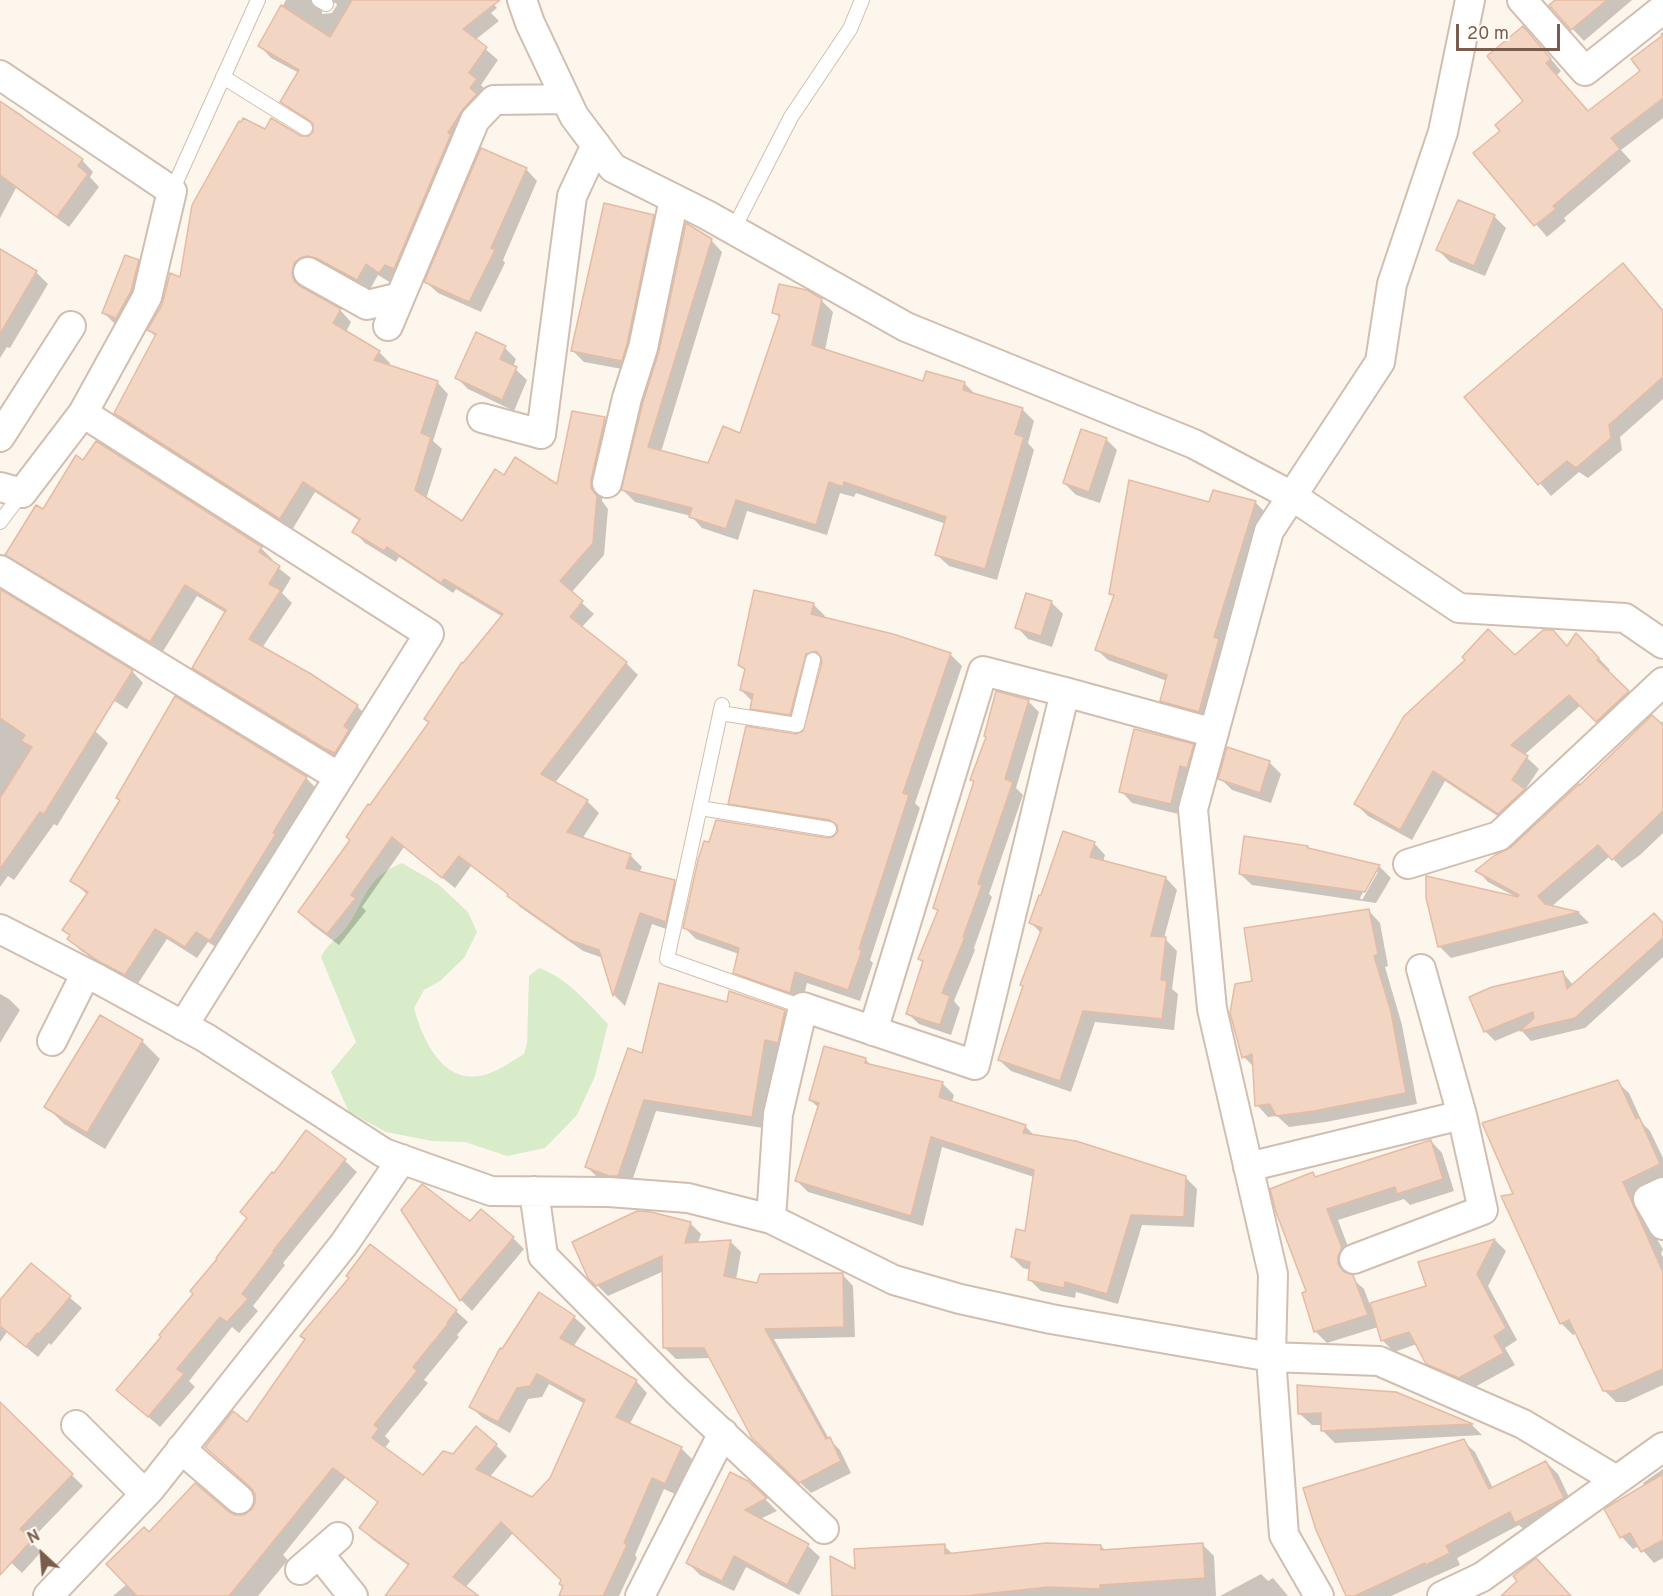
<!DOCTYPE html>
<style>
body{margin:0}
#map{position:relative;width:1663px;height:1596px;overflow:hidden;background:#fdf6ec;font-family:Overpass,sans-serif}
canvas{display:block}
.north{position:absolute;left:12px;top:1524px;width:60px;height:60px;-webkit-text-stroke:4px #fffaf3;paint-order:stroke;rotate:334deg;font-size:16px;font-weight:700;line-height:24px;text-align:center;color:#7a5c4d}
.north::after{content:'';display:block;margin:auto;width:21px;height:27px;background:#7a5c4d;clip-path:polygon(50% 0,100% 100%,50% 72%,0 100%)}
.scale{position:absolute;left:1456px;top:24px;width:104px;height:27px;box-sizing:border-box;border:3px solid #7a5c4d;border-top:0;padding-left:8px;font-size:18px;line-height:21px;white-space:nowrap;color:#7a5c4d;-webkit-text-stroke:4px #fffaf3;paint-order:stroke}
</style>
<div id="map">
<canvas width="1663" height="1596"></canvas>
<div class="north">N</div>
<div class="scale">20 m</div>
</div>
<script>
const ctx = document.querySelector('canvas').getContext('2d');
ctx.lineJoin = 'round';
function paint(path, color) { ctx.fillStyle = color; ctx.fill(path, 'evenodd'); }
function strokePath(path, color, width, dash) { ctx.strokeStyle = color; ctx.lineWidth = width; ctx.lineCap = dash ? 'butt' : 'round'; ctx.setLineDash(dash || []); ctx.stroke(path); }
paint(new Path2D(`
 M402 863 438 884 468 912 477 932 464 958 440 981 424 990 414 1008C423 1042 445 1088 487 1074 500 1070 512 1061 524 1054L527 1043 529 976 539 968C567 978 588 1003 608 1024L595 1076 577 1115 545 1148 507 1156 465 1142 432 1141 386 1132 349 1112 331 1072 356 1042 321 957C327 944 337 939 345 929 367 900 364 878 402 863Z`), '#d8ecc9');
paint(new Path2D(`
 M286 0H490L497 8 491 13 499 21 475 40 498 60 481 85 488 92 391 283 378 275 369 291 305 275 303 285 304 290 340 310 351 322 346 332 379 352 390 363 389 366 437 382 448 394 433 441 442 449 426 499 463 523 505 477 558 486 573 413 605 419 616 430 602 492V501L608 509 604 555 571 593 594 614 581 628 626 663 638 675 555 783 587 801 599 813 582 839 630 855 642 867 639 873 674 882 686 893 677 933 652 924 625 1006 614 995 603 958 583 951 520 907 509 895 471 866 455 888 404 847 362 907 366 911 339 945 311 924 300 912 352 840 371 808 430 723 426 719 503 617 456 589 453 593 399 557 396 562 365 543 354 532 360 521 315 492 292 530 127 424 116 413 156 337 149 330 181 279 265 131 304 138 311 137 316 129 314 126 294 113 282 102 299 73 271 58 260 46ZM327 3H336L337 5 332 13 322 14V8Z
 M1553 0H1632L1584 41 1551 6 1555 2Z
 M1663 32V118L1621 150 1631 161 1564 218 1566 221 1547 237 1475 153 1502 131 1525 101 1535 40 1561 71 1557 75 1589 113 1642 71 1663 37 1660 34Z
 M0 101 22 115 34 126 82 160 93 172 90 177 99 187 69 227 16 188 0 218Z
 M526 169 537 181 503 260 505 263 481 312 438 293 426 282Z
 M653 216 665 228 633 371 584 362 573 351Z
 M1494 216 1506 228 1485 276 1450 262 1438 250Z
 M711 240 722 252 661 452 708 465 741 435 780 318 774 312 821 300 833 312 825 350 924 383 927 372 965 384 976 395 1022 409 1034 421 1028 443 1034 450 997 580 949 566 937 555 946 524 856 493 854 497 840 493 827 535 747 511 738 540 702 528 691 516 635 502 623 490Z
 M0 251 36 272 48 284 10 348 7 347 0 358Z
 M138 262 150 274 128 329 115 324 103 312Z
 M1623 265 1663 310V399L1620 437 1622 450 1588 478 1579 472 1551 496 1466 397Z
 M505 348 516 359 513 367 527 380 514 411 468 389 457 378Z
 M1106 439 1117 450 1100 503 1076 495 1064 483Z
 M1255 502 1266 513 1210 722 1173 712 1162 701 1167 681 1108 660 1096 649 1115 597 1110 593 1211 503Z
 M43 511 261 548 273 560 271 562 291 578 282 593 292 603 262 648 357 706 369 718 337 760 206 679 194 668 226 613 197 596 162 653 18 566 7 555Z
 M0 590 132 671 143 683 127 709 0 628Z
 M1027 595 1052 603 1063 614 1052 647 1028 639 1017 627Z
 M813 604 825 616 824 619 950 654 962 666 915 803 920 808 870 960 873 963 860 1001 807 983 802 1004 747 984 735 972 739 954 696 939 685 928 828 839 837 836 839 831 742 815 730 803 796 735 804 733 823 664 817 666 802 726 763 720 752 708 753 702 741 690 746 671 739 665Z
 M1587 646 1610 670 1608 672 1639 704 1609 733 1581 705 1524 755 1539 769 1525 790 1536 801 1511 825 1445 781 1412 840 1368 816 1356 804 1568 648Z
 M0 680 95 731 108 743 57 826 54 824 14 880 8 876 0 887Z
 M1028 701 1039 712 1016 788 1023 795 989 894 992 897 974 948 975 950 954 1001 960 1008 951 1035 919 1024 908 1014 924 963 920 959 939 912 934 907 975 783 972 779Z
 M1663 721V833L1640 855 1622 868 1610 856 1551 907 1579 913 1589 923 1451 958 1439 946 1518 898 1488 882 1478 871 1511 849 1580 787Z
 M1193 746 1204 757 1183 815 1132 803 1121 791Z
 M1269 762 1281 774 1271 803 1232 790 1220 778Z
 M306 778 318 790 222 951 208 942 197 958 167 939 137 985 111 972 80 950 69 939 71 936 64 929 88 895 72 881Z
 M1094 843 1105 855 1103 862 1166 878 1177 890 1164 938 1177 951 1172 989 1178 994 1174 1030 1095 1022 1071 1092 1011 1071 999 1060 1024 988 1021 985 1041 933 1031 923Z
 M1307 847 1311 850 1379 866 1391 878 1376 903 1252 885 1240 874ZM1374 872H1378L1362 900 1360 898Z
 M1369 911 1380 923 1388 966 1385 967 1402 1025 1417 1104 1326 1122 1289 1127 1277 1116 1268 1117 1257 1105 1255 1068 1244 1057Z
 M1663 924V957L1585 1028 1531 1041 1521 1030 1495 1041 1485 1031 1563 973 1574 986Z
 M0 994 9 999 20 1010 0 1043Z
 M784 1012 796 1023 789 1054 777 1051 763 1128 656 1111 630 1187 599 1179 587 1167 643 1055Z
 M100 1017 142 1041 160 1059 105 1149 64 1124 46 1106Z
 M825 1048 866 1060 873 1067 942 1083 954 1095 952 1102 1025 1126 1036 1137 1185 1177 1197 1189 1194 1227 1142 1225 1118 1304 1076 1292 1075 1298 1041 1291 1030 1280 1031 1270 1023 1268 1012 1257 1026 1232 1034 1177 942 1147 923 1226 808 1192 797 1181 819 1108 810 1100Z
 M1617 1082 1629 1093 1643 1124 1650 1131 1663 1158V1191L1645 1220 1663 1249 1661 1254 1663 1257V1385L1626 1402H1616L1604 1390 1577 1333 1573 1335 1561 1323 1515 1196Z
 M307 1132 345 1161 357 1172 283 1263 285 1265 253 1306 258 1311 239 1333 232 1327 189 1381 195 1387 160 1427 130 1401 163 1337 249 1218 274 1175Z
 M1431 1141 1442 1153 1454 1191 1410 1205 1404 1199 1338 1220 1353 1260 1349 1268V1276L1364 1289 1370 1305 1428 1287 1420 1263 1495 1240 1506 1251 1488 1286 1517 1340 1505 1348 1515 1365 1471 1389 1439 1375 1427 1363 1417 1344 1394 1352 1382 1340 1378 1327 1327 1343 1315 1331 1308 1292 1313 1174 1317 1178Z
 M690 1223 701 1234 698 1243 730 1241 741 1252 736 1280 758 1285 842 1274 853 1286 855 1337 774 1339 829 1439 840 1450 851 1473 811 1493 765 1449 711 1358 676 1359 665 1348 664 1271 608 1296 589 1277Z
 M471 1224 513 1238 524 1249 472 1311 461 1300Z
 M31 1265 82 1308 51 1345 49 1343 38 1357 7 1332 0 1342V1303Z
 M456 1311 468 1322 457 1335 459 1337 424 1380 428 1383 385 1436 390 1441 384 1449 423 1477 454 1456 496 1445 507 1456 489 1478 532 1499 551 1478 585 1404 549 1384 542 1397 528 1399 510 1433 483 1418 471 1407 574 1317 586 1328 573 1347 636 1381 647 1393 629 1425 681 1448 692 1459 677 1495 664 1489 635 1555 637 1558 619 1596H558L564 1586 563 1580 513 1533 464 1589 467 1596H402L409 1566 372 1539 361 1528 379 1503 345 1478 283 1555 288 1560 258 1596H113L127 1584 149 1534 227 1513 235 1517 244 1516 253 1510 257 1503 247 1424Z
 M1396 1393 1472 1425 1482 1435 1335 1443 1323 1431V1425H1312L1300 1414Z
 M0 1405 25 1426 36 1437 35 1439 83 1486 30 1541 41 1552 22 1573 3 1555 0 1558Z
 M1463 1441 1475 1452 1493 1488 1546 1462 1558 1474 1575 1510 1528 1533 1519 1525 1457 1558 1460 1565 1391 1596H1348Z
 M1663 1469V1558L1654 1563 1639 1546 1633 1549 1622 1537 1606 1510 1645 1486 1643 1483Z
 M748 1482 777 1511 760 1519 808 1546 820 1557 799 1595 746 1567 734 1591 700 1575 688 1563Z
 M1202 1544 1214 1556 1216 1596H833L856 1572 944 1546 953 1554 1101 1546 1106 1551Z
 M1261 1574 1268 1581 1273 1578 1288 1596H1220Z`), '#0003');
const building = new Path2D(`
 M352 0H500L463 29 487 47 469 73 477 79 470 88 477 94 463 109 448 133 451 134 394 269 385 265 379 273 366 264 357 280 316 258 307 256 300 258 294 263 292 273 294 281 300 286 341 309 333 323 380 351 374 360 438 381 421 433 431 437 415 490 462 521 495 469 504 475 515 457 557 484 572 411 605 417 591 480V488L597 496 593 543 560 581 583 601 570 617 627 662 541 774 588 800 567 832 631 854 626 868 675 880 666 922 640 913 613 996 599 950 570 940 507 896 508 894 459 856 442 878 392 837 351 895 356 898 327 934 298 912 350 840 346 837 368 804 370 805 429 722 424 719 462 662 463 663 503 614 444 579 441 583 387 547 384 551 352 532 360 519 303 482 280 519 114 413 156 334 147 330 162 305 170 273 180 277 192 205 239 121 241 122 243 118 265 129 271 118 301 136H309L313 132V124L310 121 280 102 299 70 258 46 281 5 330 37Z
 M1555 0H1607L1571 30 1549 5Z
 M1523 26 1551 59 1546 63 1588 111 1640 71 1631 59 1663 35V100L1662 99 1611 138 1620 149 1553 206 1556 209 1534 226 1473 153 1500 131 1495 125 1523 101 1487 56Z
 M0 101 83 159 78 166 88 174 57 217 0 175Z
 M481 148 527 168 491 248 495 250 469 302 424 282Z
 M1458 200 1495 215 1474 266 1436 250Z
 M604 203 654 215 627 344 622 361 571 351Z
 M686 223 712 239 648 447 708 463 723 426 740 433 780 315 772 313 779 284 807 290 822 299 812 345 923 381 926 371 965 382 963 390 1023 408 1015 434 1024 437 985 569 935 555 946 517 844 482 843 487 829 482 816 525 736 500 726 529 689 517 692 508 621 490 643 402 659 351Z
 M0 249 37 271 0 334Z
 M125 255 139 260 131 291 116 318 102 313Z
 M1623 263 1663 311V377L1609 425 1611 438 1576 468 1567 461 1538 485 1464 397Z
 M476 332 506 346 500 359 517 367 502 400 455 378Z
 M1081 429 1107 438 1089 492 1063 483Z
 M96 441 262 547 259 552 280 566 269 584 281 590 249 639 311 674 358 705 344 726 349 730 335 753 324 748 192 668 226 610 185 585 150 642 5 555 36 505 43 509 76 455 83 460Z
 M1129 480 1209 502 1213 490 1256 501 1214 637 1219 639 1199 712 1160 701 1167 675 1095 650 1114 595 1109 594Z
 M0 589 133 670 44 814 40 812 0 869V798L32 747 21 741 25 735 0 718Z
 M754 590 814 603 811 614 893 634 951 653 903 793 909 795 859 949 862 950 848 990 795 972 790 993 733 973 739 948 683 928 698 860 704 841 709 842 716 820 828 838 833 837 838 831 837 825 830 820 728 804 746 726 796 734 803 731 822 662 821 657 816 651 806 654 790 715 750 709 753 694 740 690 745 669 738 665Z
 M1026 593 1052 601 1041 636 1015 628Z
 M1488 629 1515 655 1543 630H1553L1567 646 1576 633 1599 658 1597 660 1629 691 1596 722 1569 695 1511 745 1528 756 1512 780 1525 789 1498 814 1433 771 1400 830 1354 804 1404 716 1465 660 1462 657Z
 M996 691 1029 700 1005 779 1013 782 978 884 982 885 963 937H965L942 993 950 996 940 1025 906 1014 923 961 918 959 938 910 933 908 974 781 970 780 986 737 984 736Z
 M175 696 307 777 273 833 276 834 210 941 196 932 185 947 155 929 125 975 98 961 67 939 70 935 62 930 88 892 70 881 120 800 116 798Z
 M1652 715 1663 725V811L1612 860 1598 845 1538 896 1545 904 1579 912 1438 947 1426 898V876L1518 897 1519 895 1475 871 1495 855 1510 848 1579 784 1580 785Z
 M1134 729 1194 744 1187 768 1180 766 1171 804 1119 792Z
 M1227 747 1270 761 1260 793 1218 779Z
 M1063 831 1095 842 1090 857 1166 877 1151 936 1166 937 1161 980 1167 981 1162 1019 1083 1011 1060 1081 998 1060 1023 986 1020 985 1042 928 1029 923 1039 895H1041Z
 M1244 836 1308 846V848L1380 865 1365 892 1239 874Z
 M1369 909 1378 954 1374 956 1391 1012 1406 1093 1314 1111 1276 1116 1270 1104 1255 1106 1252 1054 1242 1058 1230 1013 1235 984 1252 981 1244 928Z
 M1654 913 1663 923V938L1575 1018 1520 1031 1534 1018 1533 1012 1484 1032 1469 997 1492 987 1563 971 1567 989Z
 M659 983 727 1002 729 991 785 1010 778 1043 765 1040 752 1117 644 1100 618 1176H609L585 1167 628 1048 642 1053Z
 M100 1015 143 1040 87 1133 44 1107Z
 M824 1046 866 1058 865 1063 943 1082 939 1097 1026 1125 1023 1133 1076 1141 1186 1176 1184 1217 1131 1215 1107 1294 1065 1282 1064 1288 1028 1280 1030 1262 1011 1257 1016 1229 1025 1231 1034 1170 931 1137 911 1216 795 1181 819 1103 809 1100Z
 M1618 1080 1636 1119 1639 1117 1660 1164 1623 1182 1663 1272V1369L1614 1391H1603L1569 1320 1560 1324 1501 1196 1513 1194 1482 1123Z
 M306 1130 346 1159 273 1251 274 1252 242 1294 248 1299 227 1322 220 1317 177 1369 184 1374 148 1417 116 1390 161 1337 159 1335 193 1294 190 1291 217 1259 216 1258 247 1218 240 1212 272 1172 274 1173Z
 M1431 1140 1443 1179 1397 1194 1395 1187 1327 1209 1342 1248 1338 1256V1264L1344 1272 1353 1275 1368 1315 1314 1332 1302 1293 1306 1291 1276 1212 1270 1189 1313 1172 1315 1177Z
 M422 1184 470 1221 481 1209 514 1237 460 1301 401 1210Z
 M637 1211 651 1212 691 1222 685 1243 731 1240 724 1276 757 1283 760 1274 843 1273 844 1327 765 1329 826 1439 830 1437 841 1461 799 1483 752 1438 704 1348H663L662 1256 596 1286 588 1278 572 1242Z
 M1495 1239 1477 1274 1506 1328 1494 1336 1504 1353 1459 1378 1426 1364 1409 1332 1381 1341 1370 1303 1426 1286 1418 1262Z
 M370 1244 457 1310 447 1323 448 1324 413 1367 417 1371 374 1425 379 1428 372 1438 423 1475 443 1451 453 1454 476 1426 497 1444 476 1469 532 1497 550 1478 585 1400 537 1374 530 1386 517 1388 498 1422 469 1407 500 1348 502 1349 539 1292 575 1316 560 1338 637 1380 616 1417 682 1447 665 1484 652 1478 624 1543 627 1545 603 1596H559L563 1586 559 1584 561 1580 501 1522 453 1577 479 1596H385L409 1564 359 1528 378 1502 333 1468 229 1596H137L106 1564 144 1527 149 1532 195 1483 228 1511 235 1515H244L252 1509 255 1503V1494L250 1487 205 1447 233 1411 247 1422 305 1339 300 1336 349 1278 346 1276Z
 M31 1263 71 1296 39 1334 37 1333 26 1347 0 1326V1300Z
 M1297 1385 1396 1392 1473 1424 1321 1431V1413L1298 1414Z
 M0 1402 73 1474 20 1529 32 1540 0 1575Z
 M1464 1439 1489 1489 1546 1461 1564 1498 1515 1523 1510 1512 1446 1546 1450 1553 1426 1565 1425 1563 1355 1596H1346L1316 1530 1303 1488Z
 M730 1472 748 1481 767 1498 745 1510 809 1544 787 1585 734 1556 722 1581 686 1563Z
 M1663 1474V1540L1641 1552 1630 1533 1620 1538 1604 1509Z
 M1046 1543 1101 1545V1550L1203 1543 1205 1578 1100 1585V1589L1049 1587 966 1596H832L830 1556 855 1569 854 1549 945 1544V1554Z
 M1536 1558 1571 1596H1501L1517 1581 1513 1576Z`);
paint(building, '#f3d5c3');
strokePath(building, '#e6bba3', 1.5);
const service = new Path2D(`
 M319 0 326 4
 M223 77 305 128
 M172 191 258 0
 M733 230 791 117 850 29 862 0
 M0 522 22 493
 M722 705 667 959 803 1007
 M720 713 797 725 813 660
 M700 808 829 829`);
const minor = new Path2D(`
 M522 0 530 23 574 116 613 168 707 215 906 327 1194 444 1292 496 1459 608 1625 618 1663 644
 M1470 0 1443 132 1392 284 1380 362 1269 531 1193 809 1212 1009 1273 1274 1271 1357 1379 1361 1523 1424 1616 1480
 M1522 0 1585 71 1663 9
 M0 75 172 191 147 297 83 413 22 493 0 487
 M308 272 367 305 400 297
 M388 326 475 120 494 100 566 99
 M83 413 429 634 183 1026
 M482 418 541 434 572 196 596 145
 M0 437 71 326
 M607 483 627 398 643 348 674 199
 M0 570 339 777
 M1408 864 1499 836 1663 682
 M0 929 98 979 206 1038 384 1153 491 1191 609 1192 688 1198 771 1219 894 1280 960 1299 1051 1319 1271 1357 1284 1535 1319 1596
 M873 1031 983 671 1065 692
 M52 1041 86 973
 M1248 1167 1462 1115
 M534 1191 543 1256 676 1390 824 1529
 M1663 1192 1648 1199 1663 1225
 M771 1219 778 1114 803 1007 975 1065 1065 692 1214 733
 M1354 1259 1483 1210 1462 1115 1421 969
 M76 1425 145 1494
 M181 1449 239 1499
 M319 1554 353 1596
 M300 1570 338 1537
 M48 1596 150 1489 344 1244 402 1159
 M640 1596 723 1433
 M1442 1596 1482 1577 1663 1447`);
strokePath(service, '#d1beb0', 16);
strokePath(minor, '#d1beb0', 32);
strokePath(service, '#fff', 14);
strokePath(minor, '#fff', 28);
</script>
